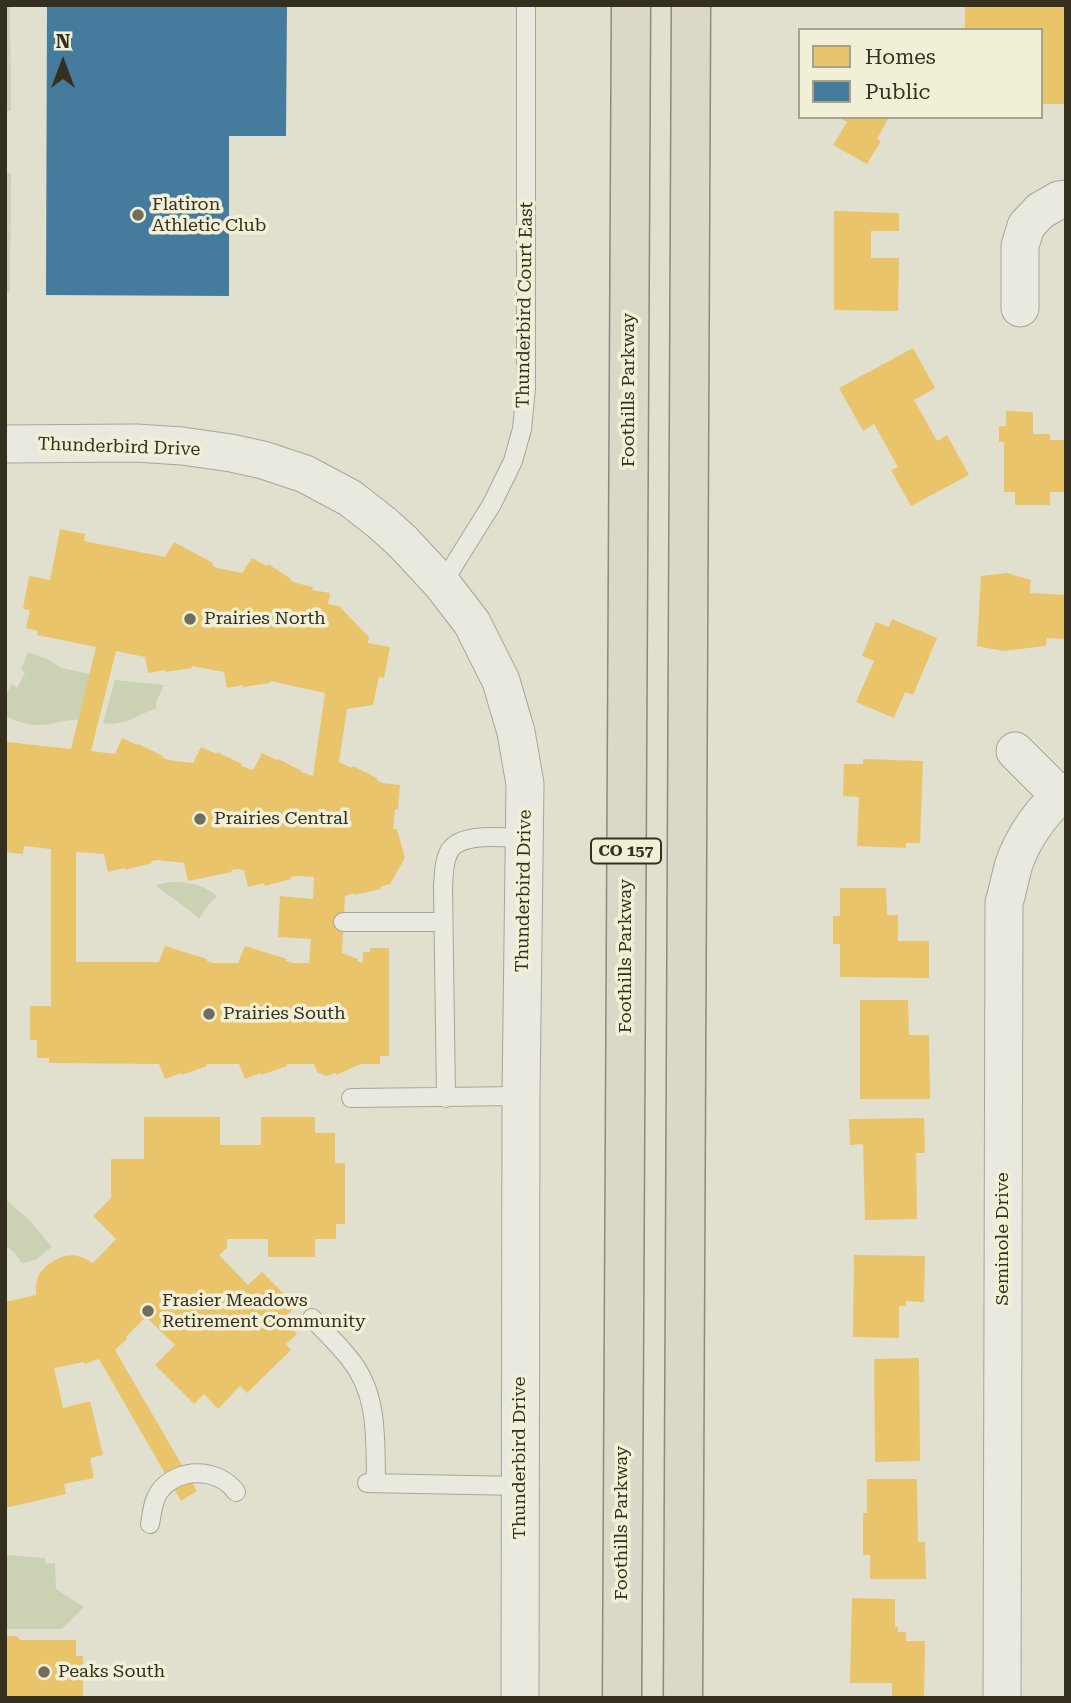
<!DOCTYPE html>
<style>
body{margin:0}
#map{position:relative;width:1071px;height:1703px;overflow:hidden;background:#e1e0cf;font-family:"Roboto Serif",serif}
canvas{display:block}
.frame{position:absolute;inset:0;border:7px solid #352f20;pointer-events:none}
.legend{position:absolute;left:798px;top:28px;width:245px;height:91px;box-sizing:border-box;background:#f1f0d6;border:2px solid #a6a38d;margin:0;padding:9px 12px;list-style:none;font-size:21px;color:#352f20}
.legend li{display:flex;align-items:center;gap:14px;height:35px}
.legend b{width:35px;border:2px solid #a6a38d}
.north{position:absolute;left:28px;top:28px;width:70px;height:70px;-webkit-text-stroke:5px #f1f0d6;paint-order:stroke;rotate:0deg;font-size:19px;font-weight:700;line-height:28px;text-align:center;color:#352f20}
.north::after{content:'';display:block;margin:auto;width:24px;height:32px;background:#352f20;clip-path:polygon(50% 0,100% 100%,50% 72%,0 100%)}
</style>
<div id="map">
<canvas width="1071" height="1703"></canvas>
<div class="frame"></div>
<ul class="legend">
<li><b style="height:19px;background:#e9c46a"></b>Homes</li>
<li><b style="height:19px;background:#457b9d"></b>Public</li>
</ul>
<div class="north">N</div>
</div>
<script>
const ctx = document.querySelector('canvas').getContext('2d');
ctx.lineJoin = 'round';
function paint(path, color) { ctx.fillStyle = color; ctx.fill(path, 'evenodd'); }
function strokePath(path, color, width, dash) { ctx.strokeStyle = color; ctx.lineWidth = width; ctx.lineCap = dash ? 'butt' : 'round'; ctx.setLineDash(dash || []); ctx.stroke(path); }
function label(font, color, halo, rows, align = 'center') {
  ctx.font = font + ' "Roboto Serif",serif'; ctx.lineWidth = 7; ctx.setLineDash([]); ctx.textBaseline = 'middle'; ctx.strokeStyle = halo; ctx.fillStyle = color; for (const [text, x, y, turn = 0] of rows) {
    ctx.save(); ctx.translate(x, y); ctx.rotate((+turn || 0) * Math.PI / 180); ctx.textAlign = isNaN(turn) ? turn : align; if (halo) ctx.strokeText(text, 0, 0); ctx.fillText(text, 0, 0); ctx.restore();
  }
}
paint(new Path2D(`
 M5 5H10L11 111H5Z
 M5 173H11L10 292H5Z
 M28 652 45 658 62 668 90 674 79 720C67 719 56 724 44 725 30 726 18 722 5 716V697L12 684 17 688 25 673 21 669Z
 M115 680 164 685 157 700 156 708C140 714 121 728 103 723Z
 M170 882C189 882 202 884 217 896L206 908 199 919 189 910 155 885Z
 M5 1199 29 1220 52 1247 46 1251 36 1260 22 1263 14 1252 5 1245Z
 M5 1555 45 1558 46 1564 55 1563 56 1589 84 1607 62 1629H5Z`), '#cad2b3');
paint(new Path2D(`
 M965 5H1066V104H1041V30H965Z
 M838 117H889L877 139 881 141 867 164 833 145 847 122Z
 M834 211 899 213V231H871V258H899L898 311 834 310Z
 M913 348 935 388 914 400 937 441 947 435 969 475 911 506 891 470 898 467 874 424 863 431 839 388Z
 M1006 411 1033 412V434H1050V440H1066V492H1050V505H1015V492H1004V442H999V426H1006Z
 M60 529 85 534 84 541 165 557 174 542 213 563 212 565 217 568 242 573 252 558 267 566 268 564 291 579 290 580 296 583 313 587 312 590 330 593 328 604 339 606 369 637 368 643 390 647 384 678 379 677 373 705 347 709 339 762 352 768 353 766 377 778V780L382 783 400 785 398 810 395 809 393 829H397L405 858 390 884 380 887 381 889 354 895V893L345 896 342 953 358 959 357 961 363 963V952H370V948H389V1056H380V1064H361L336 1075V1073L326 1076 317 1072 314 1064H286L287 1066 261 1075 260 1073 245 1079 239 1064H206L207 1066 182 1075 181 1073 165 1079 159 1064 49 1063V1058H37V1040H30V1006H51V849L24 846 23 854 5 852V746L7 747V742L71 749 96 647 37 635 38 631 26 628 30 610 23 609 29 576 50 580ZM116 651 145 657 148 673 165 670V672L192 668V666L224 672 227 688 243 685V687L270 683V681L325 693 313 776 301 772 302 771 278 759 277 760 262 753 253 770 241 766 242 764 217 752V754L201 747 193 763 168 760 162 757 163 756 138 744 137 745 122 738 115 754 91 751ZM76 852 104 854 108 872 125 868V870L152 863 151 861 158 860 184 863 188 881 232 872 231 870 238 869 244 870 248 887 264 883 265 886 291 879V877L297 876 314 877 313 899 280 896 278 937 311 939 309 963H293L286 961 287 959 245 946 238 963H213L207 961V959L165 946 159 962H76Z
 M1007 573 1031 580 1030 593 1066 595V639L1047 638 1046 646 1003 651 977 646 981 576Z
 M892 619 937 638 913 695 905 692 894 718 856 702 874 661 862 656 876 622 889 627Z
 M863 759 923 761 920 843H906V848L857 846 859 797 843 796 844 764H863Z
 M840 888H886L887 915H898V941H929V978L840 977V944H833V916H840Z
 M860 1000H908L909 1035H929L930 1099H860Z
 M144 1117H220V1145H261V1117H315V1133H335V1163H345V1224H336V1239H315V1257H268V1239H227V1248L219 1255 248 1285 262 1272 296 1306 283 1319 297 1334 286 1344 291 1350 247 1393 240 1386 218 1409 204 1394 194 1404 155 1365 175 1345 146 1317 126 1337 127 1339 115 1350 197 1491 181 1501 99 1359 84 1364V1362L54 1368 63 1408 90 1401 103 1455 90 1458 94 1478 64 1484 66 1494 5 1508V1302L36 1295V1284L39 1274 46 1266 55 1260 64 1256 74 1255 84 1258 93 1263 116 1239 93 1216 111 1198V1159H144Z
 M924 1118 925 1153H916L917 1219 865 1220 863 1144 850 1145 849 1119Z
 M854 1255 925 1256 924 1302 906 1301V1306H899V1338L853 1337Z
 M919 1358 920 1461 875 1462 874 1359Z
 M867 1479H917L918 1542H925L926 1579H870V1555H863V1513H867Z
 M852 1598 895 1599V1627H898V1632H906V1641H925L924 1698H892V1683H850Z
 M6 1636H17L20 1640H76V1656H83V1698H5Z`), '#e9c46a');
paint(new Path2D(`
 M47 5H287L286 136H229V296L46 295Z`), '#457b9d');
const service = new Path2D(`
 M442 584 492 504 513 461 522 429 526 389V5
 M343 922H443
 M351 1098 521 1096
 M446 1098 443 887C444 876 443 865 448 854 457 831 504 838 525 838
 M312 1318C324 1331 338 1344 349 1358 379 1394 375 1439 376 1482
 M367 1483 520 1486
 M150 1524C152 1512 153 1501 159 1492 177 1467 218 1467 236 1492`);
const minor = new Path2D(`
 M1020 308V246L1026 226 1040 211 1059 200 1066 199
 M5 444 136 443 182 446 231 453 263 460 305 474 350 498 382 523 403 542 442 584 472 623 501 681 516 732 525 784 521 1096 520 1698
 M1015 751 1060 796
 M1002 1698 1004 903C1008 890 1010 877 1014 864 1022 839 1044 807 1066 791`);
const trunk = new Path2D(`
 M622 1698 631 5
 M683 1698 691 5`);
strokePath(service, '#a7a598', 20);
strokePath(minor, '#a7a598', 39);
strokePath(trunk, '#8c8a7e', 41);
strokePath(service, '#eae9df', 18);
strokePath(minor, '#eae9df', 37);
strokePath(trunk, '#dbd8c8', 38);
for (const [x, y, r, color] of [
 [138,215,7,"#716d5d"],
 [190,619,7,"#716d5d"],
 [200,819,7,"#716d5d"],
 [209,1014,7,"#716d5d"],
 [148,1311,7,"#716d5d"],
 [44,1672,7,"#716d5d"]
]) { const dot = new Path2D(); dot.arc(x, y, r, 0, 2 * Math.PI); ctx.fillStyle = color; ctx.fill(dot); strokePath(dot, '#f1f0d6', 2.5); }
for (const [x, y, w] of [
 [626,851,70]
]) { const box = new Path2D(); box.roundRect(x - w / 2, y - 12.5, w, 25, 5); ctx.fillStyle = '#f1f0d6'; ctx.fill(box); strokePath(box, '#352f20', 2); }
label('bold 16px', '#352f20', null, [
 ["CO 157",626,851]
]);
label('18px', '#352f20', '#f1f0d6', [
 ["Flatiron",152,205],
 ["Athletic Club",152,226],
 ["Prairies North",204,619],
 ["Prairies Central",214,819],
 ["Prairies South",223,1014],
 ["Frasier Meadows",162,1301],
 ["Retirement Community",162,1322],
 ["Peaks South",58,1672]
], 'left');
label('18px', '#352f20', '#f1f0d6', [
 ["Thunderbird Court East",525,305,-89],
 ["Foothills Parkway",629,390,-90],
 ["Thunderbird Drive",119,447,2],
 ["Thunderbird Drive",524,891,-89],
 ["Foothills Parkway",626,956,-90],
 ["Seminole Drive",1003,1239,-90],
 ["Thunderbird Drive",520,1458,-90],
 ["Foothills Parkway",622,1523,-90]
]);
</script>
